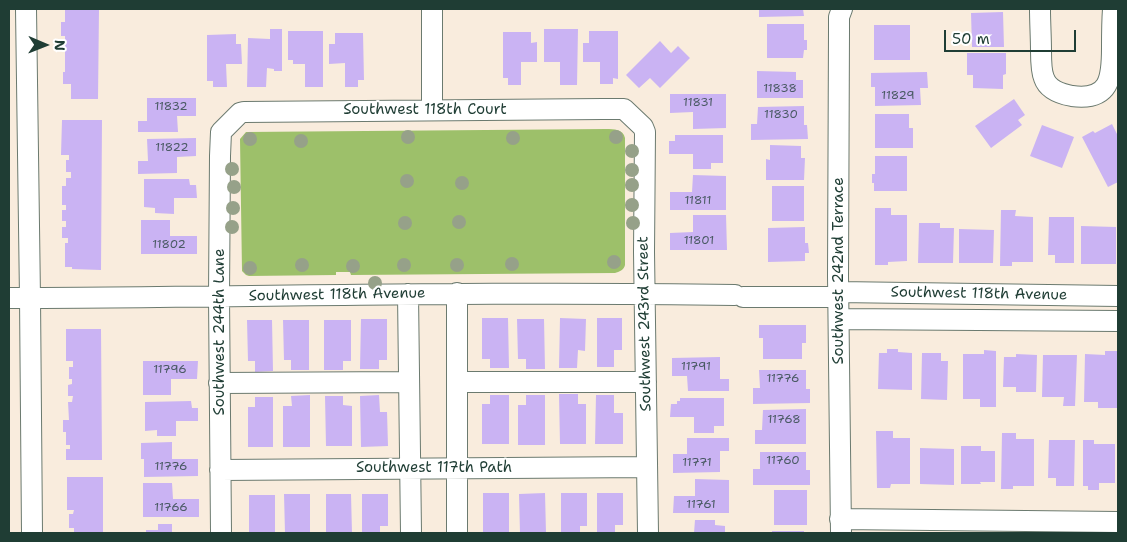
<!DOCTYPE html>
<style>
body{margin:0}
#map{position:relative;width:1127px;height:542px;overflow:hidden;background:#f9ecdd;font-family:"Shantell Sans",sans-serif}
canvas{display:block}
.frame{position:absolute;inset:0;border:10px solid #1f3d34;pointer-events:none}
.north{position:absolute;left:20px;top:20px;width:50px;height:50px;-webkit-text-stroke:4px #fff;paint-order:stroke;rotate:91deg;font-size:14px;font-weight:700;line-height:20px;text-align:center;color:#1f3d34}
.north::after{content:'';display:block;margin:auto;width:18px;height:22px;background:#1f3d34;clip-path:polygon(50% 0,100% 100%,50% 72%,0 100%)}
.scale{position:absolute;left:944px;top:30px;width:132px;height:22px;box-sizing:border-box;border:2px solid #1f3d34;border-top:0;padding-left:6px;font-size:15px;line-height:18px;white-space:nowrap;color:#1f3d34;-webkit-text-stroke:4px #fff;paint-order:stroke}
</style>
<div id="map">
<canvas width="1127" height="542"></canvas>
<div class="frame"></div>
<div class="north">N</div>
<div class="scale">50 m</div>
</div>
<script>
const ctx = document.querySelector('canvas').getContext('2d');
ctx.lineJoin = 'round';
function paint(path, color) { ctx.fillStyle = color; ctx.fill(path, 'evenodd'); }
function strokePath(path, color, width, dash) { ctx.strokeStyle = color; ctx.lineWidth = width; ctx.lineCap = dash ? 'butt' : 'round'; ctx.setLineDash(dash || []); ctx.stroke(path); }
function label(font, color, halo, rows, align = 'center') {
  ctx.font = font + ' "Shantell Sans",sans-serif'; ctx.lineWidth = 4; ctx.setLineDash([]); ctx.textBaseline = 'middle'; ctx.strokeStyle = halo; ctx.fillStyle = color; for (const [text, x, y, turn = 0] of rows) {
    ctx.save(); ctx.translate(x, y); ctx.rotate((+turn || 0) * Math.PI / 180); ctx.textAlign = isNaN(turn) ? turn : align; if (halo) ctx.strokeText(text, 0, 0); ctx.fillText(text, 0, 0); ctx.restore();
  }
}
paint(new Path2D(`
 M606 129C614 129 623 129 625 138V265C624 270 619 272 615 273L351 275 350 272H336V275L249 276 246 275 242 271 240 139 246 132Z`), '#9dc06a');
paint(new Path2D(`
 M65 9H99L98 99H71V84H63V72H65V36H61V22H65Z
 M759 9H803L804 16 759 17Z
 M1003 12 1004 47H972L971 13Z
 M767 24H804V40H807V50H804L803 58H767Z
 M874 25H910V60H874Z
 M270 29H282V71H274V69L267 68 266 87H247L248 38 270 39Z
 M544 29H578L577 85H560V62H544Z
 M288 31H323V87H305V64H293V60H288Z
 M589 31H618V79L613 78V84H600V62H583V43H589Z
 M503 32H531V43L537 42V62H521V85H508V78H503Z
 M335 33H363L364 80H358V87H345V63L329 64V44H335Z
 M236 34V44H241L242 64H226L227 87H213V81H207V35Z
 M660 41 671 53 678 46 690 58 660 88 650 78 639 88 626 75Z
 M967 53H1006V74L1003 75V89L973 88V75H967Z
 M757 71 796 72V80H803V98H757Z
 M927 72 928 88H920L921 105 875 106V87H871V73Z
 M670 94H726V128L693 129V112L670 113Z
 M147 98H196V116H177L178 132H138V121H147Z
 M1014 99 1025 115 1018 120 1022 125 991 148 975 126Z
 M804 106V125H807L808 139 751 140V124H757L758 107Z
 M875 114H909V128H913V148H875Z
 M62 120H102L101 270 72 269V267H65V243H68V238H62V227H66V221H62V210H66V205H62V186H66V178H71V172H66V160H69V155H61Z
 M1112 124 1118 136V182L1108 187 1082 137 1093 131 1095 133Z
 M1042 125 1074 137 1062 168 1030 156Z
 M675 135H723V163H711V169H693V154H669V141H675Z
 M196 138V156L177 157V173L138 174V161H148L147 139Z
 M770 145 801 146V158H805L804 180H766V159L770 160Z
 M875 156H907V191H874V183H872V174H875Z
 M693 175 726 176V210H670V192H692Z
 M144 179H189L190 185H196L197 198H174V214L155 213V208L144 207Z
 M772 186H804V221H772Z
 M875 208H891V215H907V261L888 262V265H875Z
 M1001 210H1016L1015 216 1033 217V262H1012V266H1000Z
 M693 215H726L727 250H670V233L693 232Z
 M1049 217H1074V263H1055V255H1048Z
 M141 220H170V236H197V254H141Z
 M919 223H940V228H954L953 263H918Z
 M1081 226 1116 227V264H1081Z
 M805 227V243H808L809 253H805V261L768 262V228Z
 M959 229 994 230 993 263H959Z
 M482 318H508L509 368H490V359H482Z
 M560 318 586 319 585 351 578 350 577 368H559Z
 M597 318H622V350H614V367H597Z
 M361 319H387V360H379V369H360Z
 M517 319H544L545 369H526V359H518Z
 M247 320H272L273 371 255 372V361H248Z
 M283 320H309V370H291V360H284Z
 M324 320H351V361H343V370H324Z
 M759 325H806V343H802V359H763V338H759Z
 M66 329H101L102 460H66V449H70V445H66V432H63V420H69L68 402H72L73 396H68V385L72 384V379H69V367H73V361H66Z
 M887 349H898V352L912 353V390L878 389 879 353H887Z
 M984 350 996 351V407H980V399H963V354H984Z
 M1105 351H1118L1117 408H1098V402H1084L1085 354 1105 355Z
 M922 353H941V361H948L947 400 921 399Z
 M1016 354 1037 355 1036 392H1016V387H1003L1004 357H1016Z
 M1043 355H1077L1075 406H1063L1064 397H1042Z
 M720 357V379H729V391H688L687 376H672V358Z
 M143 361H198L197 379H171V395H143Z
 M759 370H806V389H810V403L753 404V388H760Z
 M559 394H578V404H586V444H560Z
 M310 395V447H283V406H292L291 396Z
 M379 395 380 412H387L388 446 361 447 360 396Z
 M490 395H509V444H482V404H490Z
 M526 395H545V445H518V405H526Z
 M596 395H614V413H623V444H595Z
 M325 396H343V405L352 406V446H326Z
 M255 397H273V447H248V407H255Z
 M680 398H724V426H714V433H694V417H670L671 404H677V401H680Z
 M191 401 192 408H198V421H176V436H157V430L145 431V402Z
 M806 409V444H755V430H762L763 410Z
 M876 431H893V438H910V484H891L890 488H877Z
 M1002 433H1016V439H1034V486H1013V489H1001Z
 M687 438H729V451H720V472L673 473V454H687Z
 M1049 440H1075L1074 486H1056V478H1048Z
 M1083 440H1094V444H1115V483H1099V490H1088V486H1083Z
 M172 442V459H198V476L144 477V459H141V443Z
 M961 446H981V451H995V482H980L981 484H961Z
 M920 448 954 449V485L920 484Z
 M760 452H806V470H810V485H753V469H760Z
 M67 477H103V533H74V528H69V514H73L74 510H67Z
 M695 479 729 480V513H673L674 496H695Z
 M143 483H172L173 499H199V517H143Z
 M774 490H807V525H774Z
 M483 493H509V533H483Z
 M545 493 546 533H520L519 494Z
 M561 493H587V526H580V533H561Z
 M597 493H623V525H615V533H597Z
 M284 494H310V533H285Z
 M326 494H351L352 533H326Z
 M362 494H388V526H380V533H362Z
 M249 495H275V533H249Z
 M695 520H715V525L725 526V533H694Z
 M158 524H172V533H146V530H158Z
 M772 531H804V533H772Z`), '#cab3f3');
const street = new Path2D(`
 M26 9 30 298 32 533
 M432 9V110
 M1040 9C1040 23 1041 37 1041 51 1041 60 1041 71 1044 78 1048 90 1061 94 1072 96 1110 101 1112 78 1112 48 1112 35 1112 22 1113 9
 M839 292 1118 296
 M457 293V533
 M408 294 411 533
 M743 297H839
 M9 298C251 297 493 291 735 295
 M839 319 1118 321
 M457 382H646
 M219 383 409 382
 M220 470 647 467
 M840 519 1118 522
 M221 533 219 296 220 156 221 132 240 113 244 112 603 109H624L643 127 645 132 644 252 648 533
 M841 533 838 276 839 31V17L842 9`);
strokePath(street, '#6b7a6f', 22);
strokePath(street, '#fff', 20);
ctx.fillStyle = '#96a189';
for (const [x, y] of [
 [408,137],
 [616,137],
 [513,138],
 [250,139],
 [301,141],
 [632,151],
 [232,169],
 [632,170],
 [407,181],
 [462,183],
 [632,185],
 [234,187],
 [632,205],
 [233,208],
 [459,222],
 [405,223],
 [633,223],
 [232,227],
 [614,262],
 [512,264],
 [302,265],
 [404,265],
 [457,265],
 [353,266],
 [250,268],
 [375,283]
]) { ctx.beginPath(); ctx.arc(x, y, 7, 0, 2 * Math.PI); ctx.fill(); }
label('12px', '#4a5a64', null, [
 ["11838",780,89],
 ["11829",898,96],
 ["11831",698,103],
 ["11832",171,107],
 ["11830",781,115],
 ["11822",172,148],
 ["11811",698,201],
 ["11801",699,241],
 ["11802",169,245],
 ["11791",696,367],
 ["11796",170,370],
 ["11776",783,379],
 ["11768",784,420],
 ["11760",783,461],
 ["11771",697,463],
 ["11776",171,467],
 ["11761",701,505],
 ["11766",171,508]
]);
label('15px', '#1f3d34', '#fff', [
 ["Southwest 118th Court",425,110],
 ["Southwest 242nd Terrace",839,271,-90],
 ["Southwest 118th Avenue",979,294,1],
 ["Southwest 118th Avenue",337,295,-1],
 ["Southwest 243rd Street",645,324,-91],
 ["Southwest 244th Lane",220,332,-90],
 ["Southwest 117th Path",434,468]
]);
</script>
